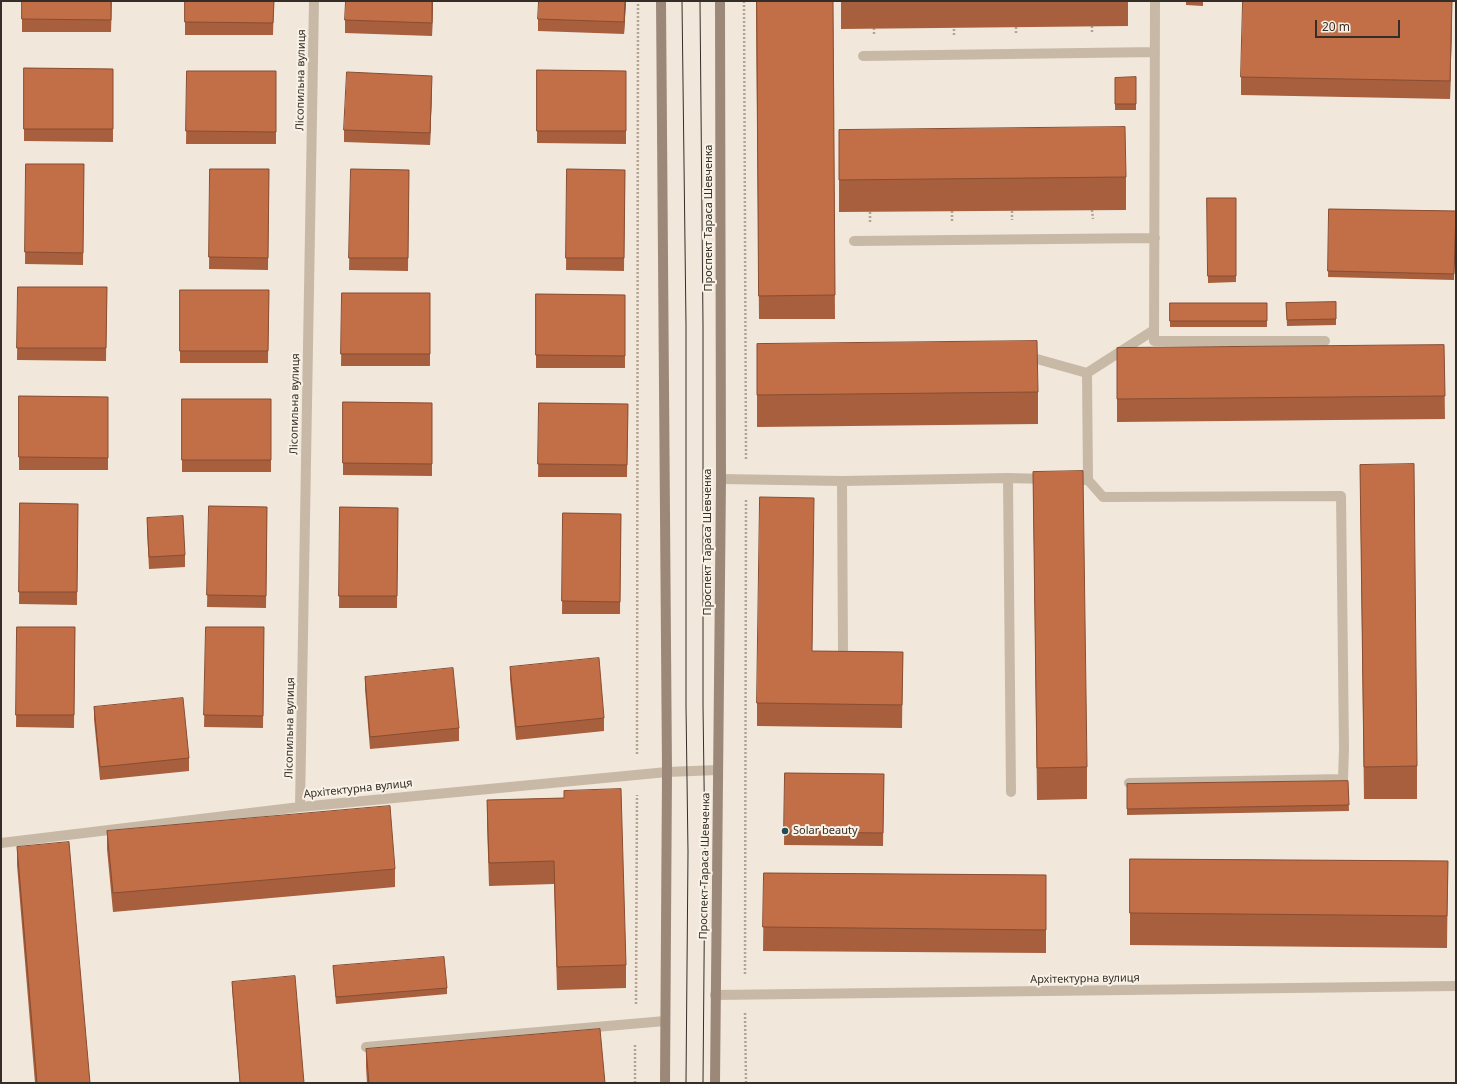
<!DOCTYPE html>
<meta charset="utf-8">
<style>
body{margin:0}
#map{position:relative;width:1457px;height:1084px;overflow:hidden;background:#f1e8db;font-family:"Noto Sans",sans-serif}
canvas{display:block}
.frame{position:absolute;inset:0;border:2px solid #352d27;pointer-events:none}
.scale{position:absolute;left:1315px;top:20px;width:85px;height:18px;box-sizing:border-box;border:2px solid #352d27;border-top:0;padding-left:5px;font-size:12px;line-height:14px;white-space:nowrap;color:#352d27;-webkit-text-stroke:3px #f9f2e7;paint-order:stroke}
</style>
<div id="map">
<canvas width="1457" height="1084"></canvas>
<div class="frame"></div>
<div class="scale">20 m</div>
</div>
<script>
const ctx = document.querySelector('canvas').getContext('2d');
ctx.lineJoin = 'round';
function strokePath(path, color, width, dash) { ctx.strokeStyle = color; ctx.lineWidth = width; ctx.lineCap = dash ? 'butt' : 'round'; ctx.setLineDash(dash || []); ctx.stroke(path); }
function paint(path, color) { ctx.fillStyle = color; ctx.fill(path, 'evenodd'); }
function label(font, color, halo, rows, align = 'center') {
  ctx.font = font + ' "Noto Sans",sans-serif'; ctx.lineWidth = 4; ctx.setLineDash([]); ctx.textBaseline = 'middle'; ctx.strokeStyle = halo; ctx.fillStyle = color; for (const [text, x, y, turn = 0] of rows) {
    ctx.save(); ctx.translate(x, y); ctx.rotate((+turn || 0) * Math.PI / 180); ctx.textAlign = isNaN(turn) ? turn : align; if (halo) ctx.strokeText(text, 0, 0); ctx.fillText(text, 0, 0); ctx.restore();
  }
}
strokePath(new Path2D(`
 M744 1 746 460
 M1092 26V34
 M1016 27V35
 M874 28V36
 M954 35V28
 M1092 210 1093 219
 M952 211V221
 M1012 211V220
 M870 222V212
 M637 754 638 1
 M745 974 746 499
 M636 1004 637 795
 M745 1013 746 1083
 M635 1083V1043`), '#b4a391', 2.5, [2, 2]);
strokePath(new Path2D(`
 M1155 1 1154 341H1325
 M863 56 1155 52
 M854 241 1155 238
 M1025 359H1037L1087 373
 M1008 478 1046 479
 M721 479 842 481 1008 478 1011 792
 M1070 480H1088L1103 497 1341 496 1344 749 1343 779 1129 783
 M1088 480 1087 373 1154 330
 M842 481 843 652
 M366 1047 665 1021`), '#c8b9a7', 10);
strokePath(new Path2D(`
 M300 807 314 1
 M1 843 300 807 667 772 718 770
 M715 995 1456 986`), '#c8b9a7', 10);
strokePath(new Path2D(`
 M661 1 667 772 665 1083
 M715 1083 721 479 720 1`), '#9c8879', 10);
strokePath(new Path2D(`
 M682 1 686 325V706L688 852 686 1083
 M700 1 703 325V706L705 852 703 1083`), '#352d27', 1);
paint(new Path2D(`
 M22 1H112L111 32H22Z
 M185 1H274L273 35H185Z
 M433 1 432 36 345 33V20Z
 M626 1 624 34 538 31V19Z
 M756 1H833L835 319H759Z
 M841 1H1128V26L841 29Z
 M1186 1H1203V6L1186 5Z
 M1452 18 1450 99 1241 95V77Z
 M24 68 113 69V142L24 141Z
 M537 70 626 71V144L537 143Z
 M187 71H276V144H186Z
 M1136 77V110H1115V78Z
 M432 88 430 145 344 142V130Z
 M839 130 1126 177V210L839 212Z
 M26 164H84L83 265 25 264Z
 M210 169H269L268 270 209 269Z
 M351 169 409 170 408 271 349 270Z
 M567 169 625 170 624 271 566 270Z
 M1207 198H1236V282L1208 283Z
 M1329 209 1456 211 1454 280 1328 277Z
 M18 287H107L106 361 17 360Z
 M180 290H269L268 363H180Z
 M342 293H430V366H341Z
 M536 294 625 295V368H536Z
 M1336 302V325L1287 326 1286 303Z
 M1170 303H1267V327H1170Z
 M757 344 1038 392V424L757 427Z
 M1444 345 1445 419 1117 422V348Z
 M19 396 108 397V470H19Z
 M182 399H271V472H182Z
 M343 402 432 403V476L343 475Z
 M539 403 628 404 627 477H538Z
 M1360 465 1417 766V799H1364Z
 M1033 472 1087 767V799L1037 800Z
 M20 503 78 504 77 605 19 604Z
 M209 506 267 507 266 608 207 607Z
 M340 507 398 508 397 608H339Z
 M563 513 621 514 620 614H562Z
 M147 518 185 555V567L149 569 147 530Z
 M814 521 812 651 903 652 902 728 757 726V703Z
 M17 627H75L74 728 16 727Z
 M206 627H264L263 728 204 727Z
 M510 667 604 718V731L516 740 510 679Z
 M365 677 459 728V741L370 749 365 689Z
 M94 707 189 758V771L100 780 94 719Z
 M785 773 884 774 883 846 784 845Z
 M1348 781 1349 811 1127 815V784Z
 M564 798 626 965V988L557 990 554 884 489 886 487 824V800Z
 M107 831 395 869V887L113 912 107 849Z
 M17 847 90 1083H35L17 865Z
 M1130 859 1448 861 1447 948 1130 945Z
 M764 873 1046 875V953L763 951Z
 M333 966 447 988V994L336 1004Z
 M232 982 304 1083H240L232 988Z
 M366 1049 605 1083H367L366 1067Z`), '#a75f3d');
paint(new Path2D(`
 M432 1H433L432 36Z
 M625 1H626L624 34V22Z
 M1452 1V18L1450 99V81Z
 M432 76V88L430 145V133Z`), '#884d32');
const building = new Path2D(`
 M22 1H111V20L22 19Z
 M185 1H274L273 23 185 22Z
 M346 1H432V23L345 20Z
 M539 1H625L624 22 538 19Z
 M757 1H833L835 295 759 296Z
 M1243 1H1452L1450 81 1241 77Z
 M24 68 113 69V129H24Z
 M537 70 626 71V131H537Z
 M187 71H276V132L186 131Z
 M347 72 432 76 430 133 344 130Z
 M1136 77V104H1115V78Z
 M1125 127 1126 177 839 180V130Z
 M26 164H84L83 253 25 252Z
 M210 169H269L268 258 209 257Z
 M351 169 409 170 408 258H349Z
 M567 169 625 170 624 258H566Z
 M1207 198H1236V276H1208Z
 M1329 209 1456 211 1454 274 1328 271Z
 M18 287H107L106 348H17Z
 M180 290H269L268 351H180Z
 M342 293H430V354H341Z
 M536 294 625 295V356L536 355Z
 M1336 302V319L1287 320 1286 303Z
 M1170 303H1267V321H1170Z
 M1037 341 1038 392 757 395V344Z
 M1444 345 1445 396 1117 399V348Z
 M19 396 108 397V458L19 457Z
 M182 399H271V460H182Z
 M343 402 432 403V464L343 463Z
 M539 403 628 404 627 465 538 464Z
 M1414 464 1417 766 1364 767 1360 465Z
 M1083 471 1087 767 1037 768 1033 472Z
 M760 497 814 498 812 651 903 652 902 705 757 703Z
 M20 503 78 504 77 592H19Z
 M209 506 267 507 266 596 207 595Z
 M340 507 398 508 397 596H339Z
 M563 513 621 514 620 602 562 601Z
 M183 516 185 555 149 557 147 518Z
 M17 627H75L74 715H16Z
 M206 627H264L263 716 204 715Z
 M599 658 604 718 516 727 510 667Z
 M453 668 459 728 370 737 365 677Z
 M183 698 189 758 100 767 94 707Z
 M785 773 884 774 883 833 784 832Z
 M1348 781 1349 805 1127 809V784Z
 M621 789 626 965 557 967 554 861 489 863 487 800 564 798V791Z
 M390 806 395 869 113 893 107 831Z
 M69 842 90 1083H37L17 847Z
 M1130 859 1448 861 1447 916 1130 913Z
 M764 873 1046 875V930L763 927Z
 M444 957 447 988 336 997 333 966Z
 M295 976 304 1083H240L232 982Z
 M600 1029 605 1083H369L366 1049Z`);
paint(building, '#c26e47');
strokePath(building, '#884d32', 1);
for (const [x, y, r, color] of [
 [785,831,4,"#1e4e55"]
]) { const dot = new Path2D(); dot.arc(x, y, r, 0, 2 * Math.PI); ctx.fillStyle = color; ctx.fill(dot); strokePath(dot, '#f9f2e7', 1.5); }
label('11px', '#352d27', '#f9f2e7', [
 ["Лісопильна вулиця",301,80,-89],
 ["Проспект Тараса Шевченка",709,218,-90],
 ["Лісопильна вулиця",295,404,-89],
 ["Проспект Тараса Шевченка",708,542,-90],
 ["Лісопильна вулиця",290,728,-89],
 ["Архітектурна вулиця",358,789,-6],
 ["Проспект Тараса Шевченка",705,866,-89],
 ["Архітектурна вулиця",1085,979,-1]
]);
label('11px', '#352d27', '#f9f2e7', [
 ["Solar beauty",793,831]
], 'left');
</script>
